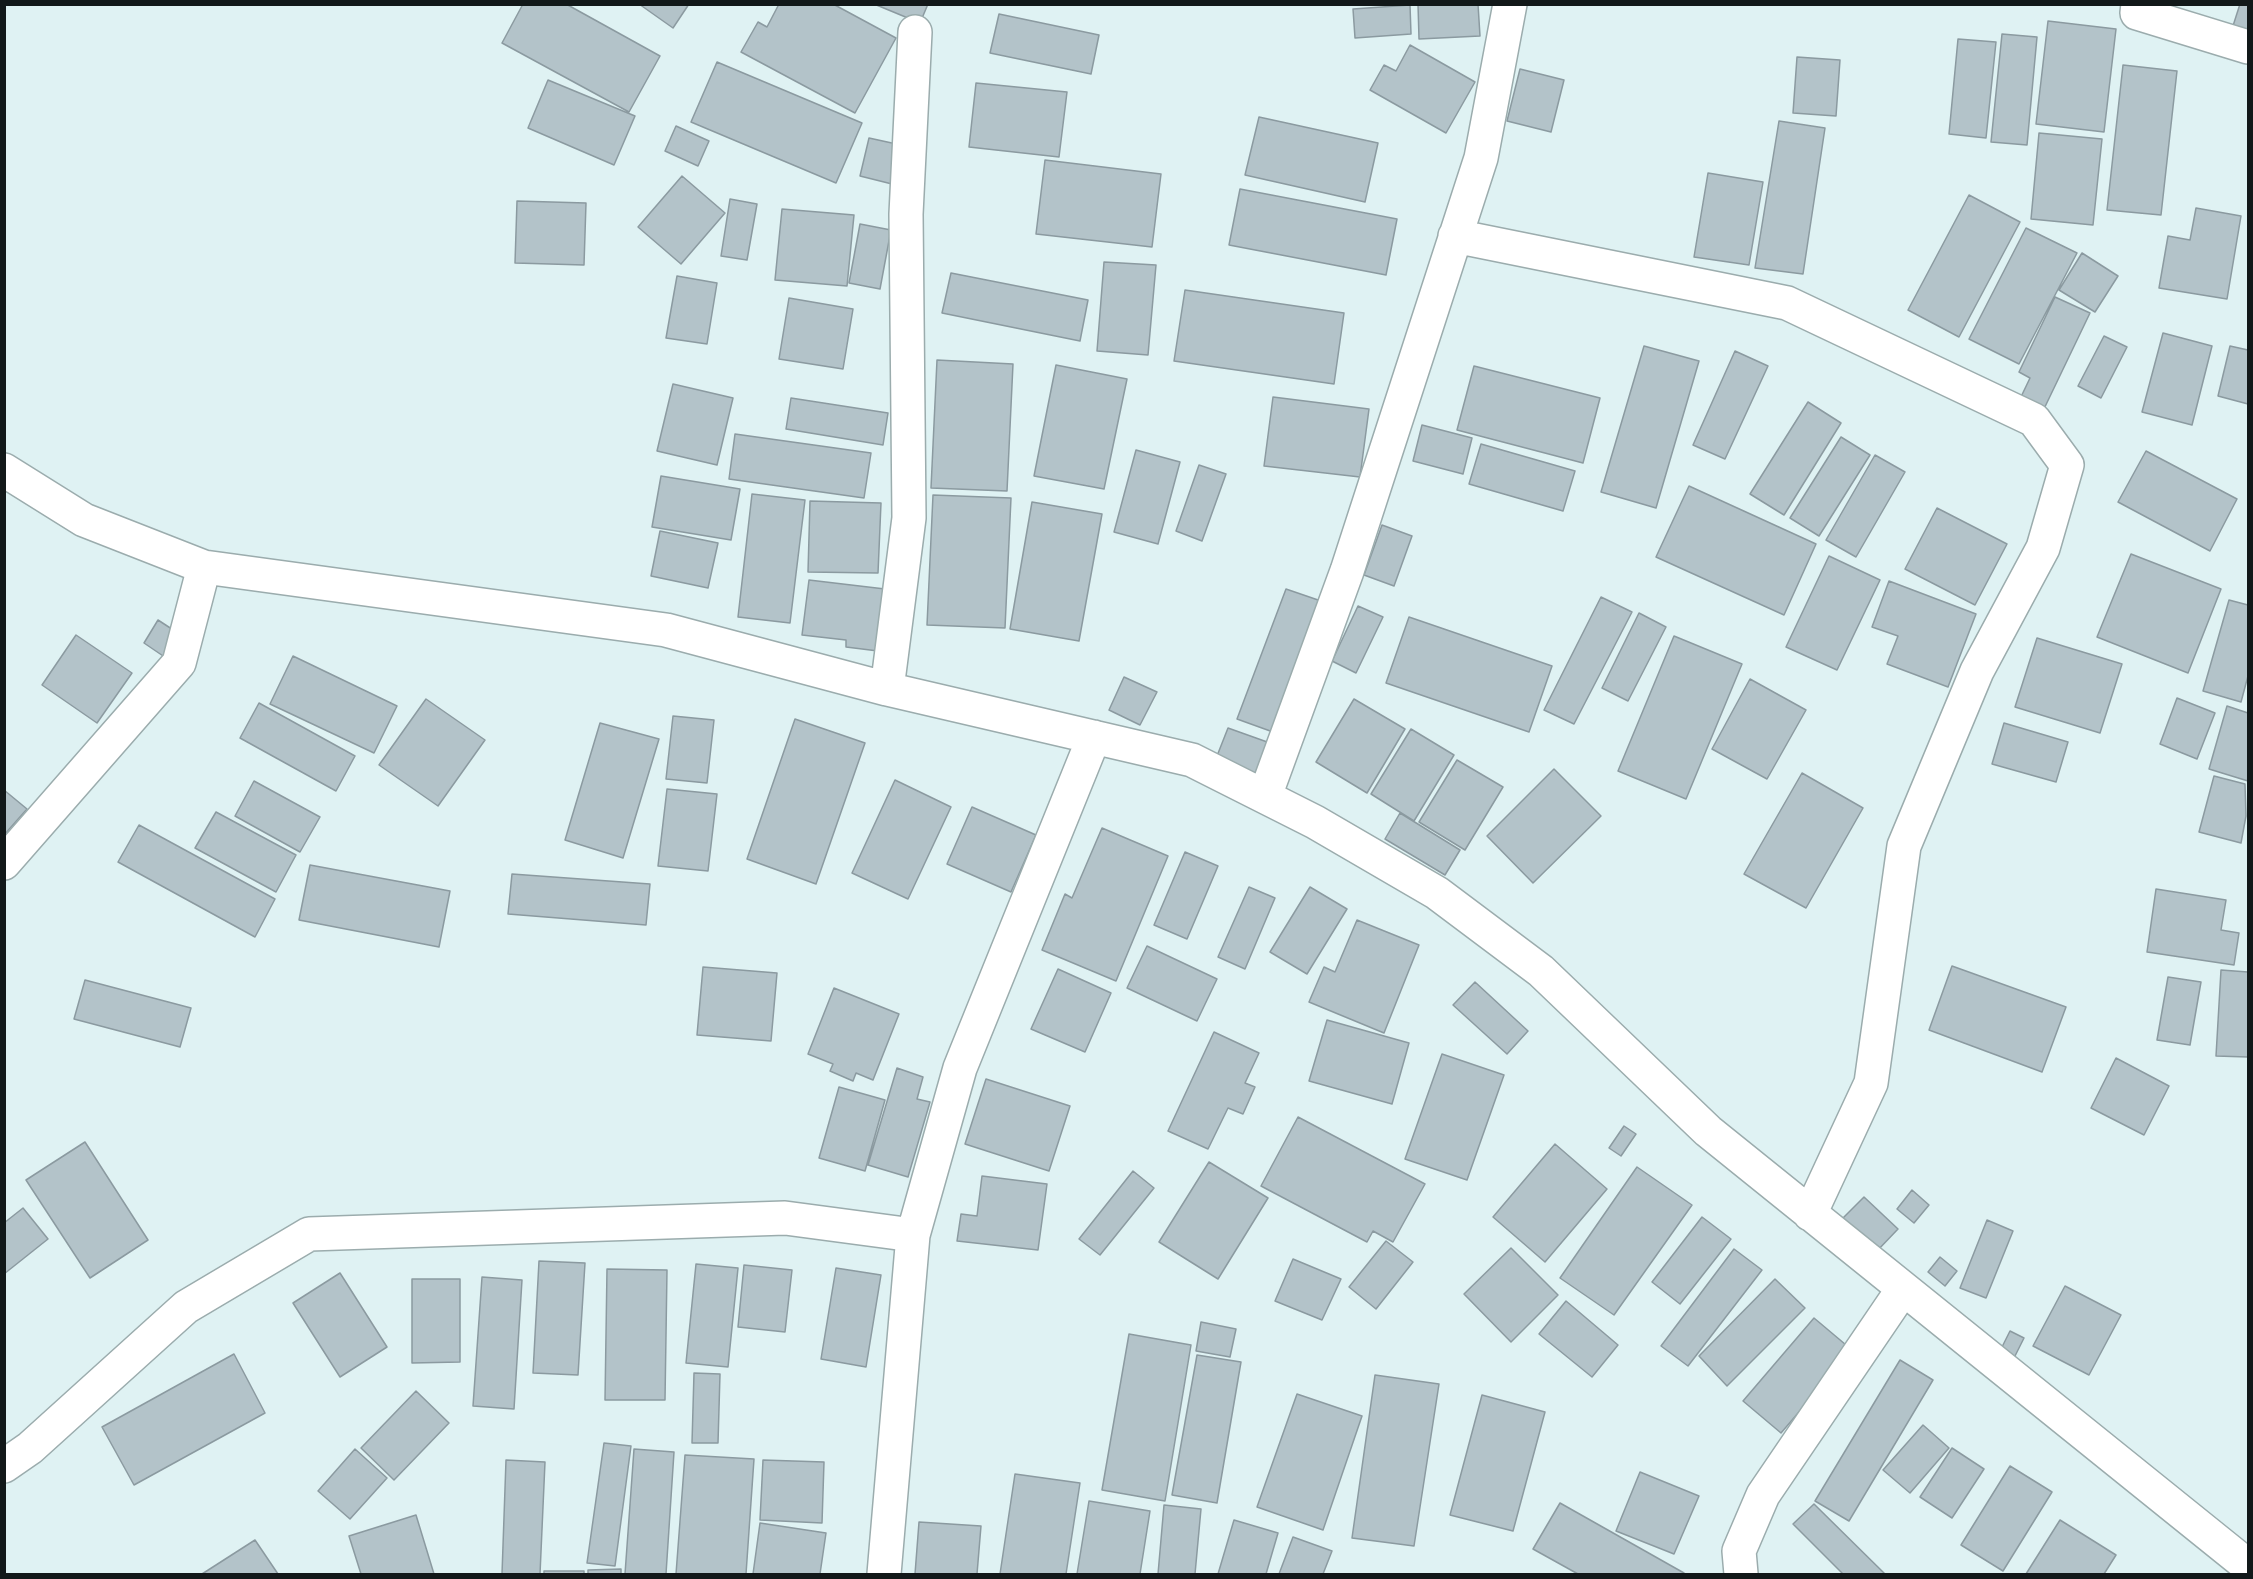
<!DOCTYPE html>
<style>
body{margin:0}
#map{position:relative;width:2253px;height:1579px;overflow:hidden;background:#dff2f3;font-family:Raleway,sans-serif}
canvas{display:block}
.frame{position:absolute;inset:0;border:6px solid #121819;pointer-events:none}
</style>
<div id="map">
<canvas width="2253" height="1579"></canvas>
<div class="frame"></div>
</div>
<script>
const ctx = document.querySelector('canvas').getContext('2d');
ctx.lineJoin = 'round';
function paint(path, color) { ctx.fillStyle = color; ctx.fill(path, 'evenodd'); }
function strokePath(path, color, width, dash) { ctx.strokeStyle = color; ctx.lineWidth = width; ctx.lineCap = dash ? 'butt' : 'round'; ctx.setLineDash(dash || []); ctx.stroke(path); }
const building = new Path2D(`
 M523 4H566L660 56 629 112 502 43Z
 M639 4H689L673 28Z
 M779 4H833L896 38 855 113 741 52 758 22 767 27Z
 M874 4H928L920 23Z
 M1418 4H1478L1480 36 1419 39Z
 M2240 4H2248V34L2232 29Z
 M1410 5 1411 34 1355 38 1353 9Z
 M999 14 1099 35 1091 74 990 53Z
 M2048 21 2116 29 2104 132 2036 124Z
 M2002 34 2037 37 2027 145 1991 142Z
 M1958 39 1996 42 1986 138 1949 134Z
 M1410 45 1475 82 1446 133 1370 90 1384 65 1396 71Z
 M1797 57 1840 60 1836 116 1793 113Z
 M717 62 862 123 836 183 691 122Z
 M2123 65 2177 71 2161 215 2107 210Z
 M1520 69 1564 80 1551 132 1507 121Z
 M548 80 635 116 614 165 528 128Z
 M976 83 1067 92 1059 157 969 147Z
 M1259 117 1378 143 1365 202 1245 175Z
 M1779 121 1825 128 1803 274 1755 268Z
 M676 126 709 141 698 166 665 151Z
 M2039 133 2102 139 2093 225 2031 219Z
 M869 138 901 145 892 184 860 176Z
 M1045 160 1161 174 1152 247 1036 234Z
 M1708 173 1763 182 1749 265 1694 257Z
 M682 176 725 213 681 264 638 227Z
 M1240 189 1397 219 1386 275 1229 245Z
 M1969 195 2020 222 1959 337 1908 310Z
 M730 199 757 204 747 260 721 256Z
 M517 201 586 203 584 265 515 263Z
 M2196 208 2241 216 2227 299 2159 288 2168 236 2190 240Z
 M782 209 854 215 847 286 775 280Z
 M860 224 891 230 880 289 849 283Z
 M2026 228 2077 253 2019 364 1969 339Z
 M2082 253 2118 276 2095 312 2059 290Z
 M1104 262 1156 265 1148 355 1097 351Z
 M951 273 1088 300 1080 341 942 313Z
 M677 276 717 283 707 344 666 338Z
 M1185 290 1344 313 1334 384 1174 361Z
 M2055 297 2090 313 2042 413 2019 401 2030 378 2019 372Z
 M789 298 853 309 843 369 779 359Z
 M2163 333 2212 346 2192 425 2142 412Z
 M2104 336 2127 347 2101 398 2078 386Z
 M1644 346 1699 361 1656 508 1601 492Z
 M2230 346 2248 350V404L2218 396Z
 M1735 351 1768 366 1725 459 1693 445Z
 M937 360 1013 364 1007 491 931 488Z
 M1056 365 1127 379 1104 489 1034 476Z
 M1474 366 1600 398 1583 463 1457 430Z
 M673 384 733 398 717 465 657 451Z
 M1273 397 1369 409 1360 477 1264 466Z
 M791 398 888 413 883 445 786 429Z
 M1808 402 1841 423 1784 515 1750 494Z
 M1422 425 1472 438 1463 474 1413 461Z
 M735 434 871 453 864 498 729 479Z
 M1841 437 1870 455 1819 536 1790 518Z
 M1481 444 1575 471 1563 511 1469 484Z
 M1136 450 1180 462 1158 544 1114 532Z
 M2146 451 2237 499 2210 551 2118 502Z
 M1875 455 1905 472 1856 557 1826 540Z
 M1199 465 1226 474 1202 541 1176 531Z
 M661 476 740 489 731 540 652 527Z
 M1689 486 1816 544 1784 615 1656 557Z
 M752 494 805 500 790 623 738 617Z
 M933 495 1011 498 1005 628 927 625Z
 M810 501 881 503 878 573 808 572Z
 M1032 502 1102 514 1079 641 1010 629Z
 M1937 508 2007 544 1975 605 1905 569Z
 M1382 525 1412 536 1394 586 1364 575Z
 M660 531 718 543 708 588 651 576Z
 M2131 554 2221 589 2188 673 2097 637Z
 M1829 556 1880 580 1837 670 1786 647Z
 M809 580 885 589 878 651 846 647V640L802 635Z
 M1889 581 1976 614 1948 687 1887 664 1898 636 1872 627Z
 M1286 589 1321 601 1273 732 1237 719Z
 M1601 597 1632 612 1574 724 1544 710Z
 M2229 600 2248 605V676L2241 702 2203 691Z
 M1358 606 1383 617 1356 673 1332 661Z
 M1639 613 1666 627 1628 701 1602 688Z
 M1409 617 1552 666 1529 732 1386 683Z
 M158 620 184 637 169 660 144 643Z
 M76 635 132 673 97 723 42 685Z
 M1674 636 1742 664 1686 799 1618 771Z
 M2037 638 2122 664 2100 733 2015 707Z
 M293 656 397 706 374 753 270 704Z
 M1124 677 1157 692 1140 725 1109 710Z
 M1750 679 1806 710 1767 779 1712 749Z
 M2177 698 2215 713 2197 759 2160 744Z
 M426 699 485 740 438 806 379 765Z
 M1354 699 1405 729 1367 793 1316 762Z
 M259 703 355 756 336 791 240 738Z
 M2227 706 2248 713V781L2209 769Z
 M673 716 714 720 707 783 666 779Z
 M795 719 865 743 816 884 747 859Z
 M600 723 659 739 623 858 565 840Z
 M2004 723 2068 742 2056 782 1992 764Z
 M1228 728 1270 743 1257 776 1215 761Z
 M1411 729 1454 755 1414 821 1371 794Z
 M1457 760 1503 787 1465 850 1419 822Z
 M1554 769 1601 816 1533 883 1487 836Z
 M1802 773 1863 808 1806 908 1744 874Z
 M2214 776 2245 784 2246 816 2241 843 2199 832Z
 M895 780 951 807 908 899 852 873Z
 M254 781 320 817 300 852 235 816Z
 M667 789 717 794 708 871 658 866Z
 M4 790 27 809 4 835Z
 M972 807 1036 835 1011 892 947 864Z
 M216 812 296 855 276 892 195 848Z
 M1400 813 1460 850 1445 875 1385 839Z
 M139 825 275 899 255 937 118 862Z
 M1102 828 1168 856 1116 981 1042 950 1065 894 1072 898Z
 M1185 852 1218 866 1187 939 1154 925Z
 M310 865 450 891 439 947 299 920Z
 M512 874 650 884 646 925 508 914Z
 M1249 887 1275 898 1245 969 1218 957Z
 M1310 887 1347 909 1307 974 1270 952Z
 M2156 889 2226 900 2221 930 2239 933 2234 965 2147 952Z
 M1357 920 1419 945 1384 1033 1309 1002 1324 967 1335 972Z
 M1147 946 1217 979 1197 1021 1127 988Z
 M1952 966 2066 1007 2042 1072 1929 1030Z
 M703 967 777 973 771 1041 697 1035Z
 M1058 969 1111 993 1085 1052 1031 1029Z
 M2221 970 2248 972V1057L2216 1056Z
 M2168 977 2201 982 2190 1045 2157 1040Z
 M85 980 191 1008 180 1047 74 1019Z
 M1475 982 1528 1031 1507 1054 1453 1005Z
 M834 988 899 1014 873 1080 856 1073 853 1081 830 1071 833 1064 808 1054Z
 M1327 1020 1409 1043 1392 1104 1309 1081Z
 M1214 1032 1259 1053 1245 1083 1255 1087 1243 1114 1228 1108 1208 1149 1168 1131Z
 M1442 1054 1504 1075 1467 1180 1405 1159Z
 M2116 1058 2169 1086 2144 1135 2091 1108Z
 M897 1068 923 1077 917 1099 930 1102 908 1177 868 1165Z
 M986 1079 1070 1106 1049 1171 965 1144Z
 M839 1087 885 1100 865 1171 819 1158Z
 M1298 1117 1425 1184 1393 1242 1373 1231 1367 1242 1261 1186Z
 M1624 1126 1636 1134 1621 1156 1609 1148Z
 M85 1142 148 1240 90 1278 26 1180Z
 M1555 1144 1607 1189 1545 1262 1493 1217Z
 M1209 1162 1268 1198 1218 1279 1159 1242Z
 M1637 1167 1692 1205 1614 1315 1560 1278Z
 M1133 1171 1154 1188 1100 1255 1079 1239Z
 M982 1176 1047 1184 1038 1250 957 1241 961 1214 977 1216Z
 M1912 1190 1929 1205 1914 1223 1897 1209Z
 M1864 1197 1898 1229 1876 1252 1842 1219Z
 M23 1208 48 1239 4 1274V1223Z
 M1702 1217 1731 1239 1680 1304 1652 1282Z
 M1987 1220 2013 1231 1986 1298 1960 1288Z
 M1386 1241 1413 1262 1376 1309 1349 1287Z
 M1511 1248 1558 1295 1511 1342 1464 1294Z
 M1734 1249 1762 1270 1688 1366 1661 1346Z
 M1940 1257 1957 1271 1945 1286 1928 1272Z
 M1293 1259 1341 1279 1322 1320 1275 1301Z
 M539 1261 585 1263 578 1375 533 1373Z
 M696 1264 738 1268 728 1367 686 1363Z
 M744 1265 792 1270 785 1332 738 1327Z
 M836 1268 881 1275 866 1367 821 1359Z
 M607 1269 667 1270 665 1400H605Z
 M340 1273 387 1347 340 1377 293 1303Z
 M482 1277 522 1280 514 1409 473 1406Z
 M412 1279H460V1362L412 1363Z
 M1775 1279 1805 1308 1727 1386 1699 1356Z
 M2065 1286 2121 1315 2089 1375 2033 1346Z
 M1566 1301 1618 1345 1592 1377 1539 1334Z
 M1814 1318 1852 1350 1781 1433 1743 1401Z
 M1201 1322 1236 1329 1230 1357 1196 1351Z
 M2010 1331 2024 1338 2010 1366 1996 1359Z
 M1129 1334 1191 1345 1165 1501 1102 1490Z
 M234 1354 265 1413 134 1485 102 1427Z
 M1197 1355 1241 1362 1217 1503 1172 1495Z
 M1900 1360 1933 1380 1849 1521 1815 1501Z
 M694 1373 720 1374 718 1443H692Z
 M1375 1375 1439 1384 1414 1546 1352 1538Z
 M416 1391 449 1423 394 1480 361 1448Z
 M1297 1394 1362 1416 1323 1530 1257 1507Z
 M1482 1395 1545 1412 1513 1531 1450 1515Z
 M1923 1425 1949 1448 1910 1493 1883 1470Z
 M604 1443 631 1446 615 1566 587 1563Z
 M1952 1448 1984 1469 1952 1518 1920 1497Z
 M355 1449 387 1478 350 1519 318 1491Z
 M634 1449 674 1452 666 1574H625Z
 M685 1455 754 1459 746 1574H676Z
 M506 1460 545 1462 540 1574H502Z
 M763 1460 824 1462 822 1523 760 1520Z
 M2010 1466 2052 1492 2003 1571 1961 1545Z
 M1640 1472 1699 1496 1674 1554 1616 1531Z
 M1015 1474 1080 1483 1066 1574H1000Z
 M1089 1501 1150 1511 1140 1574H1077Z
 M1560 1503 1684 1573 1683 1574H1578L1533 1549Z
 M1814 1504 1885 1574H1843L1793 1524Z
 M1164 1505 1201 1509 1195 1574H1158Z
 M416 1515 434 1574H361L349 1536Z
 M1234 1520 1278 1533 1266 1574H1218Z
 M2060 1520 2116 1555 2104 1574H2026Z
 M919 1522 981 1526 977 1574H915Z
 M760 1523 826 1533 820 1574H753Z
 M1293 1537 1332 1551 1323 1574H1279Z
 M255 1540 278 1574H202Z
 M621 1569V1574H588V1570Z
 M544 1571H584V1574H544Z`);
paint(building, '#b3c3c9');
strokePath(building, '#8b9aa0', 1.5);
const street = new Path2D(`
 M2138 4 2137 13 2248 47
 M1455 236 1787 303 2034 420 2067 465 2043 548 1977 671 1904 846 1871 1083 1810 1214
 M4 470 84 520 204 567 666 630 887 689 1192 760 1315 822 1437 893 1541 971 1708 1131 2248 1566
 M887 689 909 518 906 214 915 32
 M1265 796 1347 571 1481 158 1510 4
 M4 863 179 663 204 567
 M4 1466 30 1448 186 1307 309 1234 785 1218 913 1235
 M884 1574 913 1235 960 1068 1094 737
 M1741 1574 1739 1551 1763 1495 1903 1289`);
strokePath(street, '#9bacad', 36);
strokePath(street, '#fff', 33);
</script>
